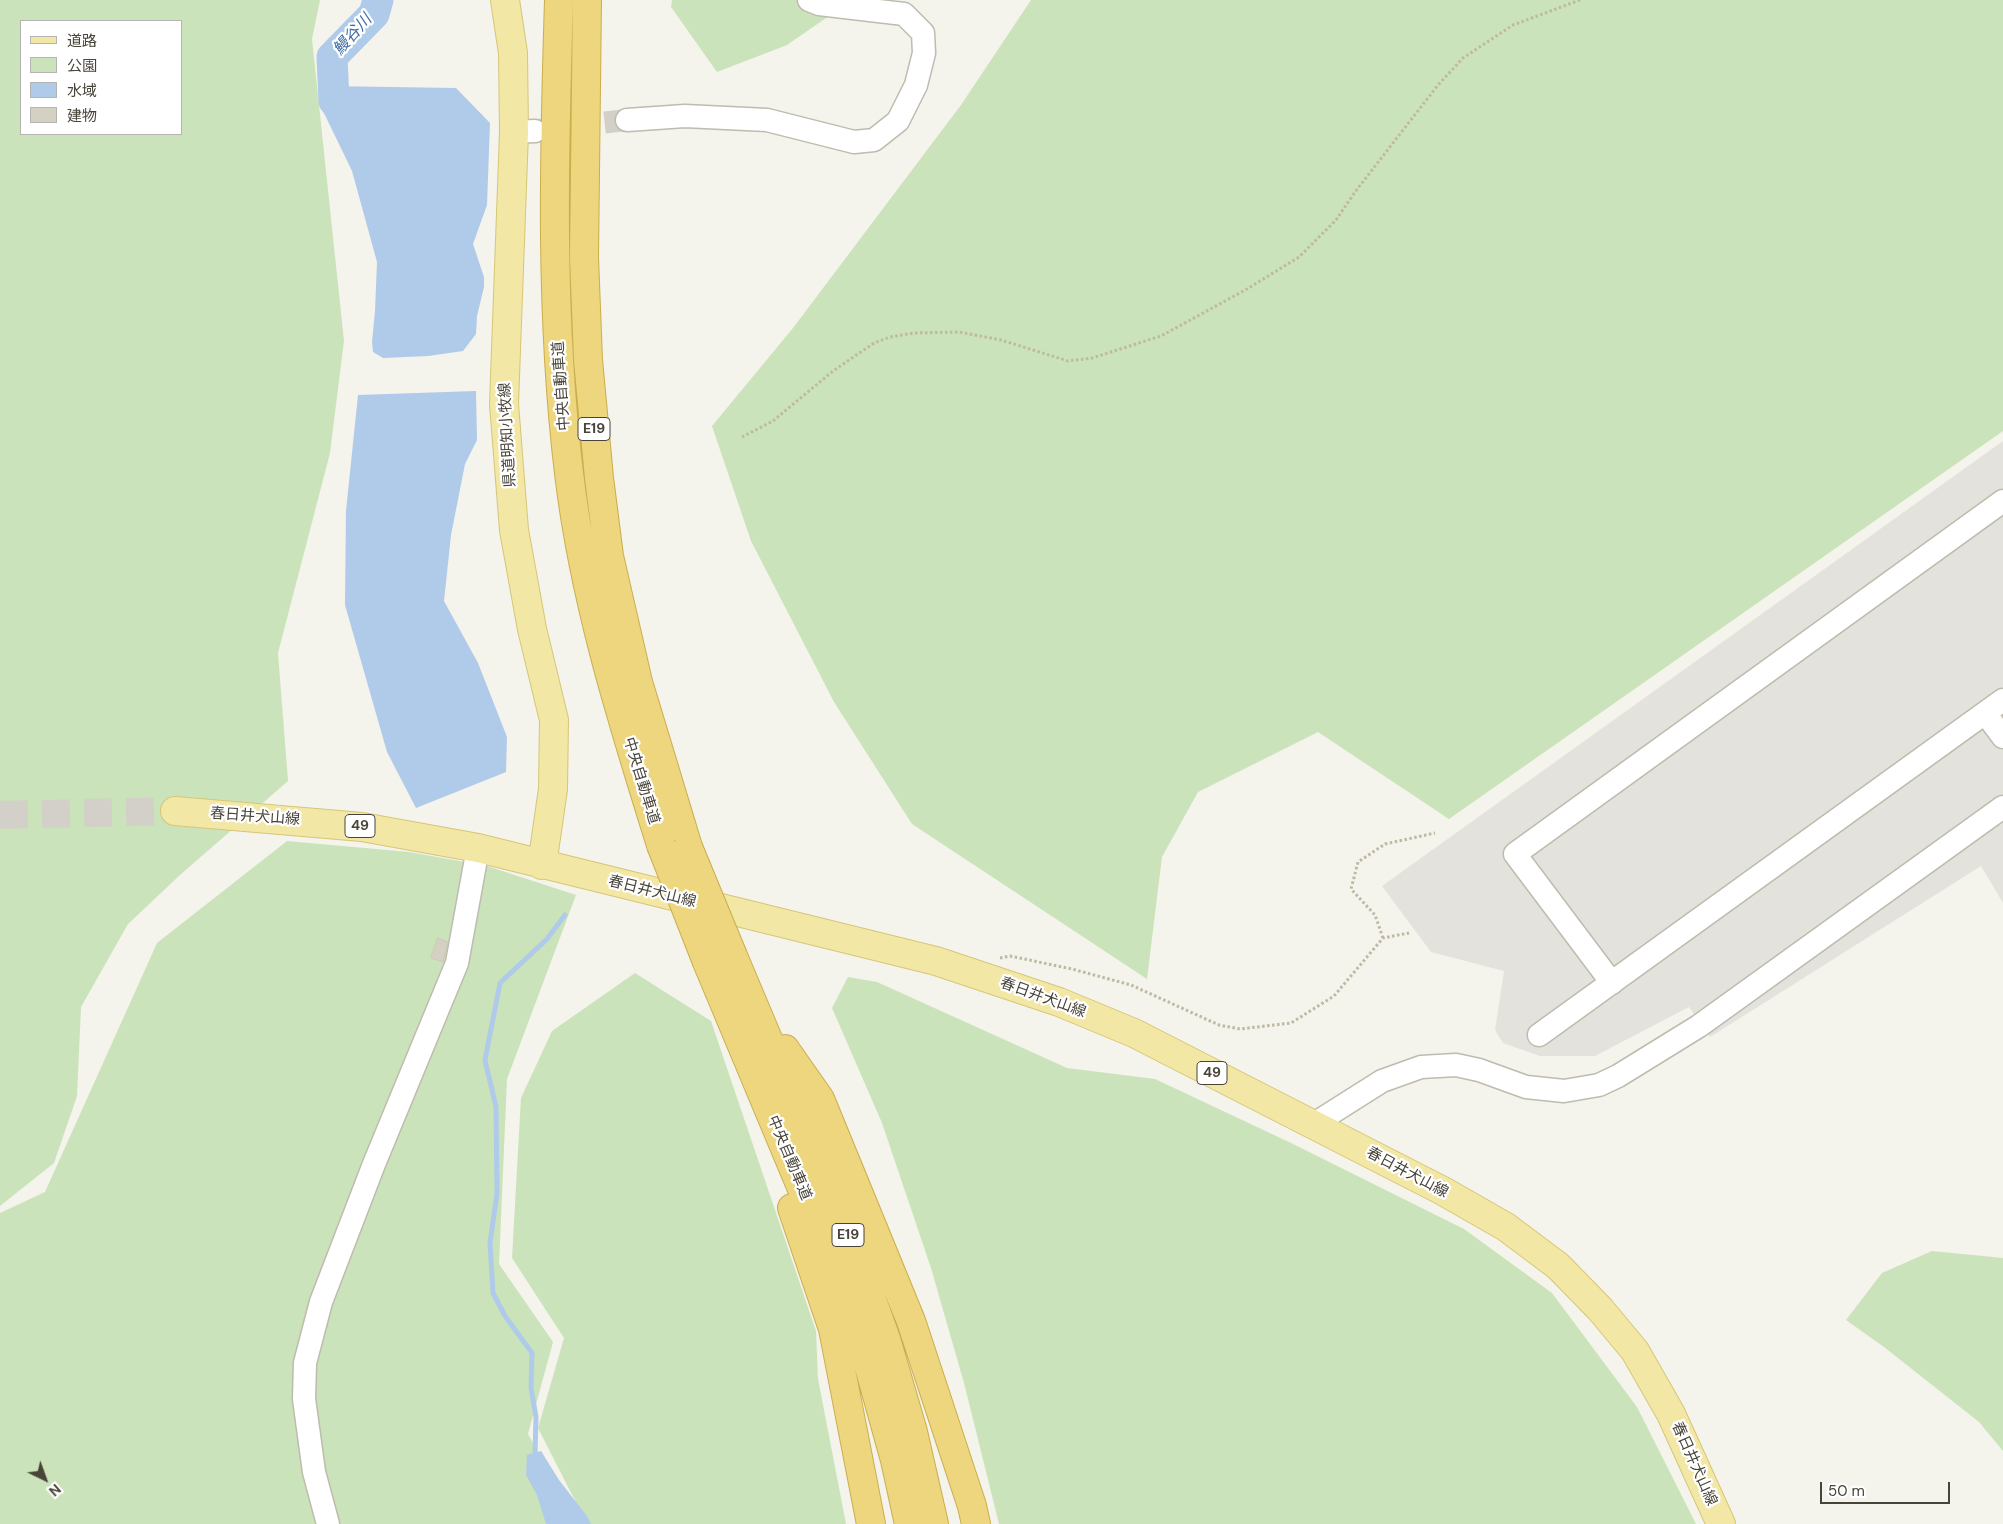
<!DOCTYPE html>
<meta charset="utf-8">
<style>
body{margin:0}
#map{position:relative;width:2003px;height:1524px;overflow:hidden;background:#f4f3ec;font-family:"DM Sans","Noto Sans JP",sans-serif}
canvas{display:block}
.legend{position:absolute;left:20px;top:20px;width:162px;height:115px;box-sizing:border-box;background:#fff;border:1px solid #b6b4b0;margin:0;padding:6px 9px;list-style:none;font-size:15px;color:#48443a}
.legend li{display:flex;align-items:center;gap:10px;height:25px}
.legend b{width:25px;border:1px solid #b6b4b0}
.north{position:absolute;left:20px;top:1454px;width:50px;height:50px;-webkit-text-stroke:4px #fff;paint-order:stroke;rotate:138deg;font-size:14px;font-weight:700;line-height:20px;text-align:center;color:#48443a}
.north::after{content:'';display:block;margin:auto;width:18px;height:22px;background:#48443a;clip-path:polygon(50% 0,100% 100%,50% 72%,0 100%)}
.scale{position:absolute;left:1820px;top:1482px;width:130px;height:22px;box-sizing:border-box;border:2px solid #48443a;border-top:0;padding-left:6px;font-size:15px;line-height:18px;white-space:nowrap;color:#48443a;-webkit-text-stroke:4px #fff;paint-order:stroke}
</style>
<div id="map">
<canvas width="2003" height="1524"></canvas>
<ul class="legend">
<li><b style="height:6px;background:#f3e7a6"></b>道路</li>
<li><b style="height:14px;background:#cbe3ba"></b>公園</li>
<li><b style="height:14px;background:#b0cae9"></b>水域</li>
<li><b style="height:14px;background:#d4d0c2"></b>建物</li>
</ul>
<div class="north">N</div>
<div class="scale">50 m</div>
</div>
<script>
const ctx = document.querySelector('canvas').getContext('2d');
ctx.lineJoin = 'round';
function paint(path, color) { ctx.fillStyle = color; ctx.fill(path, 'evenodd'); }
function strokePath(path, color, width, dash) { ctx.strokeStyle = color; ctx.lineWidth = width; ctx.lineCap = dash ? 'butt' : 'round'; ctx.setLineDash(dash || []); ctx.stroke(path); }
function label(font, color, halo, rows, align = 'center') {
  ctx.font = font + ' "DM Sans","Noto Sans JP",sans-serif'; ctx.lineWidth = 4.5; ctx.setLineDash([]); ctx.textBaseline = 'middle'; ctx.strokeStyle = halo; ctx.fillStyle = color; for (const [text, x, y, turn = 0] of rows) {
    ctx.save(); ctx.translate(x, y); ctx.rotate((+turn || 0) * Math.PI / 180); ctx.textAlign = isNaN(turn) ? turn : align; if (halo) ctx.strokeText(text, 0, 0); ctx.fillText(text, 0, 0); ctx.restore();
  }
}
paint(new Path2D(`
 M2003 441V903L1981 866 1710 1037 1689 1007 1595 1056H1540L1503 1043 1495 1030 1504 971 1431 952 1382 886Z`), '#e4e2dd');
paint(new Path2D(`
 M0 0H320L312 39 344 341 330 453 278 653 288 781 180 875 128 924 81 1007 77 1096 54 1163 0 1206ZM21 21H181V134H21Z
 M672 0H852L787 45 717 72 671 7Z
 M1031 0H2003V431L1449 819 1318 732 1198 792 1162 857 1147 979 912 824 834 702 751 541 712 426 793 328 961 105Z
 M287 841 409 852 487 866 576 895 507 1079 499 1264 553 1342 528 1434 578 1524H0V1213L45 1192 157 943Z
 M635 973 711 1021 816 1331 818 1379 846 1524H587L538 1428 564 1338 512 1258 521 1098 552 1031Z
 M848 977 877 982 1067 1068 1155 1079 1291 1143 1464 1229 1552 1293 1637 1407 1696 1524H999L964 1383 931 1268 882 1123 832 1008Z
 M1932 1251 2003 1258V1451L1979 1422 1884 1347 1846 1320 1882 1273Z`), '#cbe3ba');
paint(new Path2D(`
 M326 86 456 88 490 123 487 205 473 244 484 277V287L477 316 476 334 463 351 428 356 383 358 373 352 372 342 375 311 377 262 352 171 323 111Z
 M476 391 477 440 465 464 451 535 444 601 478 663 507 737 506 772 416 808 387 752 345 605 346 511 358 395Z
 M541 1451 559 1480 587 1516 591 1524H546L537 1495 526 1475 527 1455Z`), '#b0cae9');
strokePath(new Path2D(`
 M535 1453 536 1417 531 1388 532 1353 505 1316 493 1293 490 1243 497 1193 496 1107 485 1060 500 983 547 939 565 915`), '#b0cae9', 5);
strokePath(new Path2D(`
 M334 101 332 57 374 14 378 0`), '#b0cae9', 31);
const building = new Path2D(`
 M438 938 448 942 443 962 431 958Z`);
paint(building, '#d4d0c2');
strokePath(building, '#cec8b6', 1);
strokePath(new Path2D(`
 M539 130 627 120`), '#d2d0c8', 22, [22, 11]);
strokePath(new Path2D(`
 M0 815 175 811`), '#d2d0c8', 28, [28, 14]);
const minor = new Path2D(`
 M627 120 685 116 767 120 854 142 874 140 898 121 916 85 924 53 923 33 904 14 819 4 809 0
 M514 132 535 131
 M1985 713 2003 737
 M1612 983 1515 854 2003 501
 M1539 1035 2003 700
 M1314 1124 1382 1081 1421 1067 1456 1065 1479 1070 1526 1087 1564 1091 1599 1085 1618 1076 1699 1026 2003 807
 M328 1524 314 1472 304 1399 305 1363 321 1302 374 1164 457 963 478 848`);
const major = new Path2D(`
 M505 0 513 53 514 132 504 404 514 530 532 629 554 720 553 789 542 865
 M175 811 362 827 478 848 936 961 1059 1002 1134 1033 1443 1191 1506 1227 1558 1266 1600 1309 1635 1351 1671 1414 1721 1524`);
const highway = new Path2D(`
 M559 0C554 158 550 316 569 473 584 601 623 723 661 845
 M587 0 584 257 588 360 599 478 609 556 638 682 688 847
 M733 956 810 1139 858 1261 886 1339 913 1432 934 1524
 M707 962 825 1244 861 1338 895 1460 909 1524
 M785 1049 820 1099 911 1321 972 1506 976 1524
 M792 1208 833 1329 871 1524`);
strokePath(minor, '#bebbaf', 25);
strokePath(major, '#d6c677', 30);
strokePath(highway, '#cbad4e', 30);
strokePath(new Path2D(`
 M742 437 773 421 833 371 874 343 890 337 914 333 959 332 1001 340 1068 361 1092 358 1161 336 1247 289 1299 257 1336 220 1355 192 1438 85 1463 58 1513 25 1580 0
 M1383 938 1375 915 1351 889 1358 862 1385 844 1435 833
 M1000 958 1010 956 1072 969 1131 985 1219 1025 1240 1029 1291 1023 1334 996 1383 938 1409 933`), '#bfb8a2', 3, [2.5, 2.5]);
strokePath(minor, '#fff', 22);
strokePath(major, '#f3e7a6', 28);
strokePath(highway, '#edd67e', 28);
const highwayBridge = new Path2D(`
 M661 845 707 962
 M688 847 733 956`);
strokePath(highwayBridge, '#cbad4e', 30, []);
strokePath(highwayBridge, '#edd67e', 28);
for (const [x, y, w] of [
 [594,429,32],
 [360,826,30],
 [1212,1073,30],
 [848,1235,32]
]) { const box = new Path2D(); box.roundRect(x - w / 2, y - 11.5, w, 23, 4); ctx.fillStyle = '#fff'; ctx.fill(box); strokePath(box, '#48443a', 1); }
label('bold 14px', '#48443a', null, [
 ["E19",594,429],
 ["49",360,826],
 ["49",1212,1073],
 ["E19",848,1235]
]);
label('15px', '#48443a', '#fff', [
 ["中央自動車道",562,386,-94],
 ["県道明知小牧線",508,435,-93],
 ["中央自動車道",641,781,73],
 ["春日井犬山線",255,817,4],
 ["春日井犬山線",652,892,14],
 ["春日井犬山線",1043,998,20],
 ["中央自動車道",789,1158,67],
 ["春日井犬山線",1407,1173,28],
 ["春日井犬山線",1694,1464,66]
]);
label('italic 16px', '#3f6ea7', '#fff', [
 ["鰻谷川",353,35,-48]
]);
</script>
